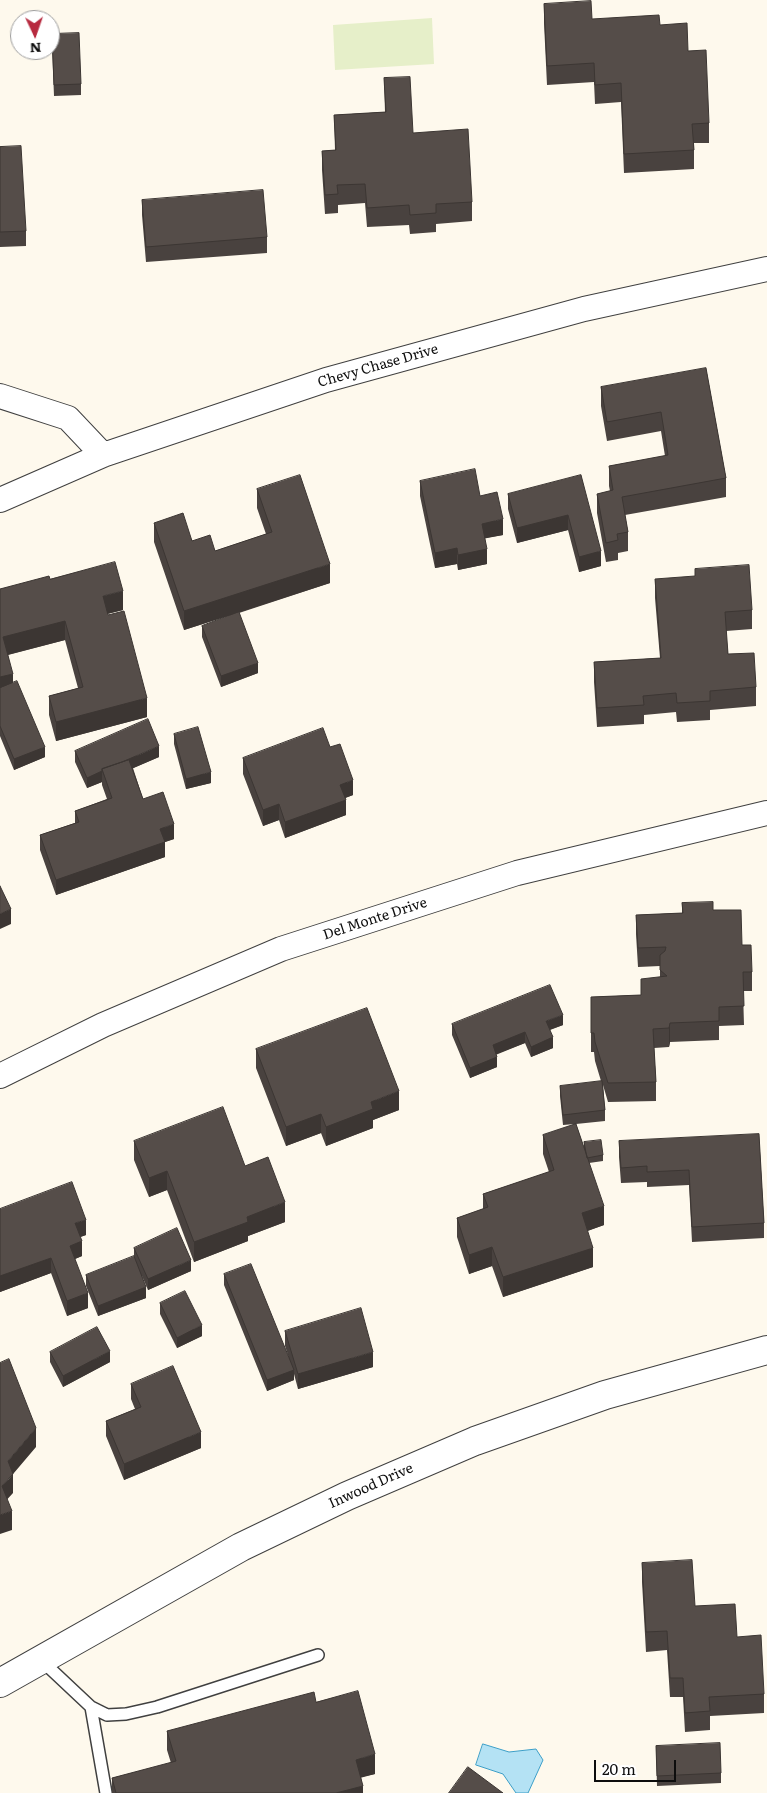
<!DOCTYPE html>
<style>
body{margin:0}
#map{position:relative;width:767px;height:1793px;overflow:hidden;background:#fef9ed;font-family:Literata,serif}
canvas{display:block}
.north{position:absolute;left:10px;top:10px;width:50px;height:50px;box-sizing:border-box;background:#fff;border:1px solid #9e9e9e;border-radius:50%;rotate:177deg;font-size:14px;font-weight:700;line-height:20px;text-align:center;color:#0d0d0d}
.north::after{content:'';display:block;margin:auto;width:18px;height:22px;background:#b72a3f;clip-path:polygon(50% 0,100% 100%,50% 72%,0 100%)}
.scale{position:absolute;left:594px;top:1760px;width:82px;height:22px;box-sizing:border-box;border:2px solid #0d0d0d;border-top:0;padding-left:6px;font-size:15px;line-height:18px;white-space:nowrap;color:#0d0d0d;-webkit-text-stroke:4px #fff;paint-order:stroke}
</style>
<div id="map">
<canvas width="767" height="1793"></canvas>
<div class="north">N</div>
<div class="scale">20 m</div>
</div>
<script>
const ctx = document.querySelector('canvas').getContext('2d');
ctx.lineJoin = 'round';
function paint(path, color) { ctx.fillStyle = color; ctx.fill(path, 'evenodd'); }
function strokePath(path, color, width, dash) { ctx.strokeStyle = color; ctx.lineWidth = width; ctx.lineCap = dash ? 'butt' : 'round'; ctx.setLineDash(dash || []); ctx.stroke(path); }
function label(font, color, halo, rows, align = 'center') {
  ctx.font = font + ' Literata,serif'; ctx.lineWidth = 5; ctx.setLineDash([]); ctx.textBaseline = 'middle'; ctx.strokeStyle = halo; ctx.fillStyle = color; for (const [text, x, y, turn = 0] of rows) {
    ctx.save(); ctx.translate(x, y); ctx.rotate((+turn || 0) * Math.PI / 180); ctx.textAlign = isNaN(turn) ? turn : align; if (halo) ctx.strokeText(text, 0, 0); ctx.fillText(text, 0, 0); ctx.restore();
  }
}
paint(new Path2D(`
 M432 18 434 64 335 70 333 25Z`), '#e6efc9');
const water = new Path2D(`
 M483 1744 509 1752 536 1749 543 1760 528 1793H516L503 1774 476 1765Z`);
paint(water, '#b4e2f4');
strokePath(water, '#3d9fc8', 1);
const service = new Path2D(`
 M41 1660 91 1707 107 1715 126 1714 157 1707 318 1655
 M91 1707 106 1793`);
const minor = new Path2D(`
 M0 396 68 418 103 455
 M0 500 103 455 326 380 584 309 767 269
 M0 1076 103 1025 281 949 517 873 767 813`);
const tertiary = new Path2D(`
 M0 1683 241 1547 347 1496 475 1441 605 1395 767 1350`);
strokePath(service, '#404040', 14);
strokePath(minor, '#404040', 26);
strokePath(tertiary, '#404040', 30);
strokePath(service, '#fff', 11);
strokePath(minor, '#fff', 24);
strokePath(tertiary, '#fff', 28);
paint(new Path2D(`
 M544 4 592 19 660 25 688 51 709 123V143H694V169L624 173 621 102 595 104 594 82 547 85 544 23Z
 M52 45 81 84V95L54 96Z
 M384 78 413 133 472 202V221L436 224V232L410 234 409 225 367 227 365 203 338 205V213L325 214 322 170V151L335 150 334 115 385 112Z
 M0 147 26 231V246L0 247Z
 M142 200 267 237V253L146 262 142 215Z
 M706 368 726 478V497L625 515 628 532V551L618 553V560L606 562 597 513V494L610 491 609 486V466L665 456 661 431 607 441 601 406V387Z
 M581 475 601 566 579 572 568 530 517 543 508 509V494Z
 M420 481 480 496 503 535 485 538 487 564 458 570 457 564 435 568 420 496Z
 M257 489 330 583 239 613 258 673 221 687 202 637V626L231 615 184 630 154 542V523L215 551 266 534 257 508Z
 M50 579 123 610 107 614 147 717 56 741 49 715V696L78 688 65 640 8 655 13 683 45 757 14 770 0 736V589Z
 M655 579 752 610V629L726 631 728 654 756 687V706L710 710V720L677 722 676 712 644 715V724L597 727 594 682V662L660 658 655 598Z
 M174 734 211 783 186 789 174 744Z
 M330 747 353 795 345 798 346 815 285 838 279 820 263 826 243 774V758Z
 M75 751 159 757 133 768 143 799 174 839 165 842V857L56 895 40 850V835L75 823V811L107 799 102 785V782L87 788 75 762Z
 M682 903 713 910 742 945 752 972V991H743L744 1025 719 1026V1040L670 1042 669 1047 654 1048 656 1082V1101L608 1102 603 1085 605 1110V1121L576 1124 584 1148V1142L603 1155V1161L589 1163 604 1225 587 1231 593 1267 503 1297 492 1266 469 1274 457 1237V1218L483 1209V1194L549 1172 543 1154V1135L575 1124 563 1125 560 1096V1086L601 1081 595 1061 594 1052H591V997L641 995 660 977V966L638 967 636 934V915L682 913Z
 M452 1024 563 1025 550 1030 553 1048 531 1057 525 1043 496 1054 497 1067 470 1078 452 1035Z
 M256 1049 399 1110 373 1120V1128L326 1146 321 1133 286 1146 256 1068Z
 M759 1134 764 1223V1238L692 1242 689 1185 647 1187V1182L621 1183 619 1157V1141Z
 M134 1141 245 1166 285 1222 248 1236V1241L194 1262 167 1190 149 1197 134 1160Z
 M0 1209 86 1235 80 1237 82 1256 75 1259 88 1308 67 1316 51 1273 0 1292Z
 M134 1248 191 1271 148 1290 142 1276 146 1298 98 1316 86 1286V1275L134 1257Z
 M224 1274 289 1358 285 1346V1331L373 1367 298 1389 294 1374V1380L267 1391 224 1285Z
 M160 1303 202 1336 177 1348 160 1314Z
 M50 1352 110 1362 63 1387 50 1362Z
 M131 1384 201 1448 124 1480 106 1436V1421L135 1409 131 1399Z
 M642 1563 695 1606 737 1637 764 1694V1713L710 1716V1730L685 1732 683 1697H670L667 1650 646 1652 642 1582Z
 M316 1702 375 1774 361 1777 363 1793H112V1778L171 1763 167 1750V1731Z
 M656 1746 721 1773V1783L657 1786Z`), '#49423f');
paint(new Path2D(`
 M568 515V530L517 543V528Z
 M503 519V535L482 539V524Z
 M457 548V564L435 568V553Z
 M487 549V564L458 570V555Z
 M601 551V566L579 572V557Z
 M330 564V583L184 630V611Z
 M123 591V610L103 615V596Z
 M65 621V640L3 656V637Z
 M258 663V673L221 687V676Z
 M13 674V693L0 696V677Z
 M147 698V717L56 741V722Z
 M159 746V757L106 780 102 771Z
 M45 747V757L14 770V759Z
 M102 771V782L87 788V778Z
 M211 772V783L186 789V779Z
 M353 780V795L340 800V785Z
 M346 800V815L285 838V822Z
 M279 804V820L263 826V810Z
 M174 824V839L165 842V857L56 895V880L160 829Z
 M11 909V924L0 929V914Z
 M563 1015V1025L546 1031V1021Z
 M670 1023V1042L669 1047V1028Z
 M525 1032V1043L493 1056V1045Z
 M553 1037V1048L531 1057V1047Z
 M497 1057V1067L470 1078V1068Z
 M399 1091V1110L373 1120V1128L326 1146V1127L371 1102Z
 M321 1114V1133L286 1146V1127Z
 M167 1171V1190L149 1197V1178Z
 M285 1202V1222L248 1236V1241L194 1262V1242L247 1217Z
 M604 1206V1225L582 1233V1213Z
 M86 1220V1235L75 1239V1223Z
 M82 1241V1256L70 1261V1246Z
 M492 1247V1266L469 1274V1255Z
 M593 1248V1267L503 1297V1277Z
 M51 1258V1273L0 1292V1276Z
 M191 1260V1271L148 1290V1279Z
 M146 1287V1298L98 1316V1306Z
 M88 1293V1308L67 1316V1301Z
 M202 1325V1336L177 1348V1338Z
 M110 1351V1362L63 1387V1376Z
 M373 1352V1367L298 1389V1374Z
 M294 1370V1380L267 1391V1380Z
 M36 1428V1447L8 1480V1461Z
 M201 1432V1448L124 1480V1464Z
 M13 1474V1493L2 1505V1486Z
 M12 1511V1530L0 1534V1515Z
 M375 1754V1774L356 1779V1760Z
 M363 1786V1793H336Z`), '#3c3633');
const building = new Path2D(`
 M591 1 592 19 659 15 660 25 687 23 688 51 706 50 709 123 692 124 694 150 624 154 621 83 595 85 594 63 547 66 544 4Z
 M79 33 81 84 54 85 52 34Z
 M410 77 413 133 468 129 472 202 436 204V213L410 215 409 205 367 208 365 184 337 185 338 194 325 195 322 151 336 150 334 115 386 112 384 78Z
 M21 146 26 231 0 232V147Z
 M263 190 267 237 146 247 142 200Z
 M706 368 726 478 622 497 628 532 617 534 618 540 606 543 597 494 613 490 609 466 668 455 661 412 607 422 601 387Z
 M475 469 480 496 497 492 503 519 482 524 487 549 458 555 457 548 435 553 420 481Z
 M300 475 330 564 184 611 154 523 183 513 192 541 210 535 215 551 272 532 257 489Z
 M581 475 601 551 579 557 568 515 517 528 508 494Z
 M115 562 123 591 103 596 108 615 124 611 147 698 56 722 49 696 83 687 65 621 3 637 13 674 0 677V589L49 576 50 579Z
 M749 565 752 610 725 612 728 654 754 653 756 687 710 691V701L677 703 676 693 643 696 644 705 597 708 594 662 661 658 655 579 695 576V569Z
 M239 612 258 663 221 676 202 626Z
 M17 681 45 747 14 759 0 726V688Z
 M148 719 159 746 122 762 102 769V771L87 778 75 751Z
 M198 727 211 772 186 779 174 734Z
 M323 728 330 747 340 744 353 780 340 785 346 800 285 822 279 804 263 810 243 758Z
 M129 760 143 799 163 792 174 824 160 829 165 842 56 880 40 835 79 822 75 811 112 798 102 769Z
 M0 886 11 909 0 914Z
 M713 902V910H741L742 945H751L752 972H743L744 1006 719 1007V1021L670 1023 669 1028 653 1029 656 1082 608 1083 595 1042 594 1033H591V997L641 995V979L667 976 660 970V955L665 951 666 947 638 948 636 915 683 913 682 903Z
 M550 985 563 1015 546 1021 553 1037 531 1047 525 1032 493 1045 497 1057 470 1068 452 1024Z
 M367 1008 399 1091 371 1102 373 1109 326 1127 321 1114 286 1127 256 1049Z
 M602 1081 605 1110 563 1115 560 1086Z
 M223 1107 245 1166 268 1157 285 1202 247 1217 248 1222 194 1242 167 1171 149 1178 134 1141Z
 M576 1124 604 1206 582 1213 593 1248 503 1277 492 1247 469 1255 457 1218 488 1207 483 1194 554 1170 543 1135Z
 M759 1134 764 1223 692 1227 689 1170 647 1172V1166L621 1168 619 1141Z
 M601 1140 603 1155 587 1158 584 1142Z
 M72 1182 86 1220 75 1223 82 1241 70 1246 88 1293 67 1301 51 1258 0 1276V1209Z
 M177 1228 191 1260 148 1279 134 1248Z
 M134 1256 146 1287 98 1306 86 1275Z
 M251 1264 294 1370 267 1380 224 1274Z
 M185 1291 202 1325 177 1338 160 1303Z
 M361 1308 373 1352 298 1374 285 1331Z
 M97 1327 110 1351 63 1376 50 1352Z
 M9 1359 36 1428 8 1461 13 1474 2 1486 12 1511 0 1515V1363Z
 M173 1366 201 1432 124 1464 106 1421 141 1407 131 1384Z
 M692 1560 695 1606 735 1604 737 1637 761 1635 764 1694 709 1697 710 1711 685 1713 683 1678H670L667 1631 646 1632 642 1563Z
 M358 1691 375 1754 356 1760 363 1786 336 1793H116L112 1778 176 1761 167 1731 314 1692 316 1702Z
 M720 1743 721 1773 657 1776 656 1746Z
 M468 1767 503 1793H449Z`);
paint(building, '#554d49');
strokePath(building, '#3c3633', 1);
label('14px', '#0d0d0d', '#fff', [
 ["Chevy Chase Drive",378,366,-16],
 ["Del Monte Drive",375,919,-18],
 ["Inwood Drive",371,1486,-24]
]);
</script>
